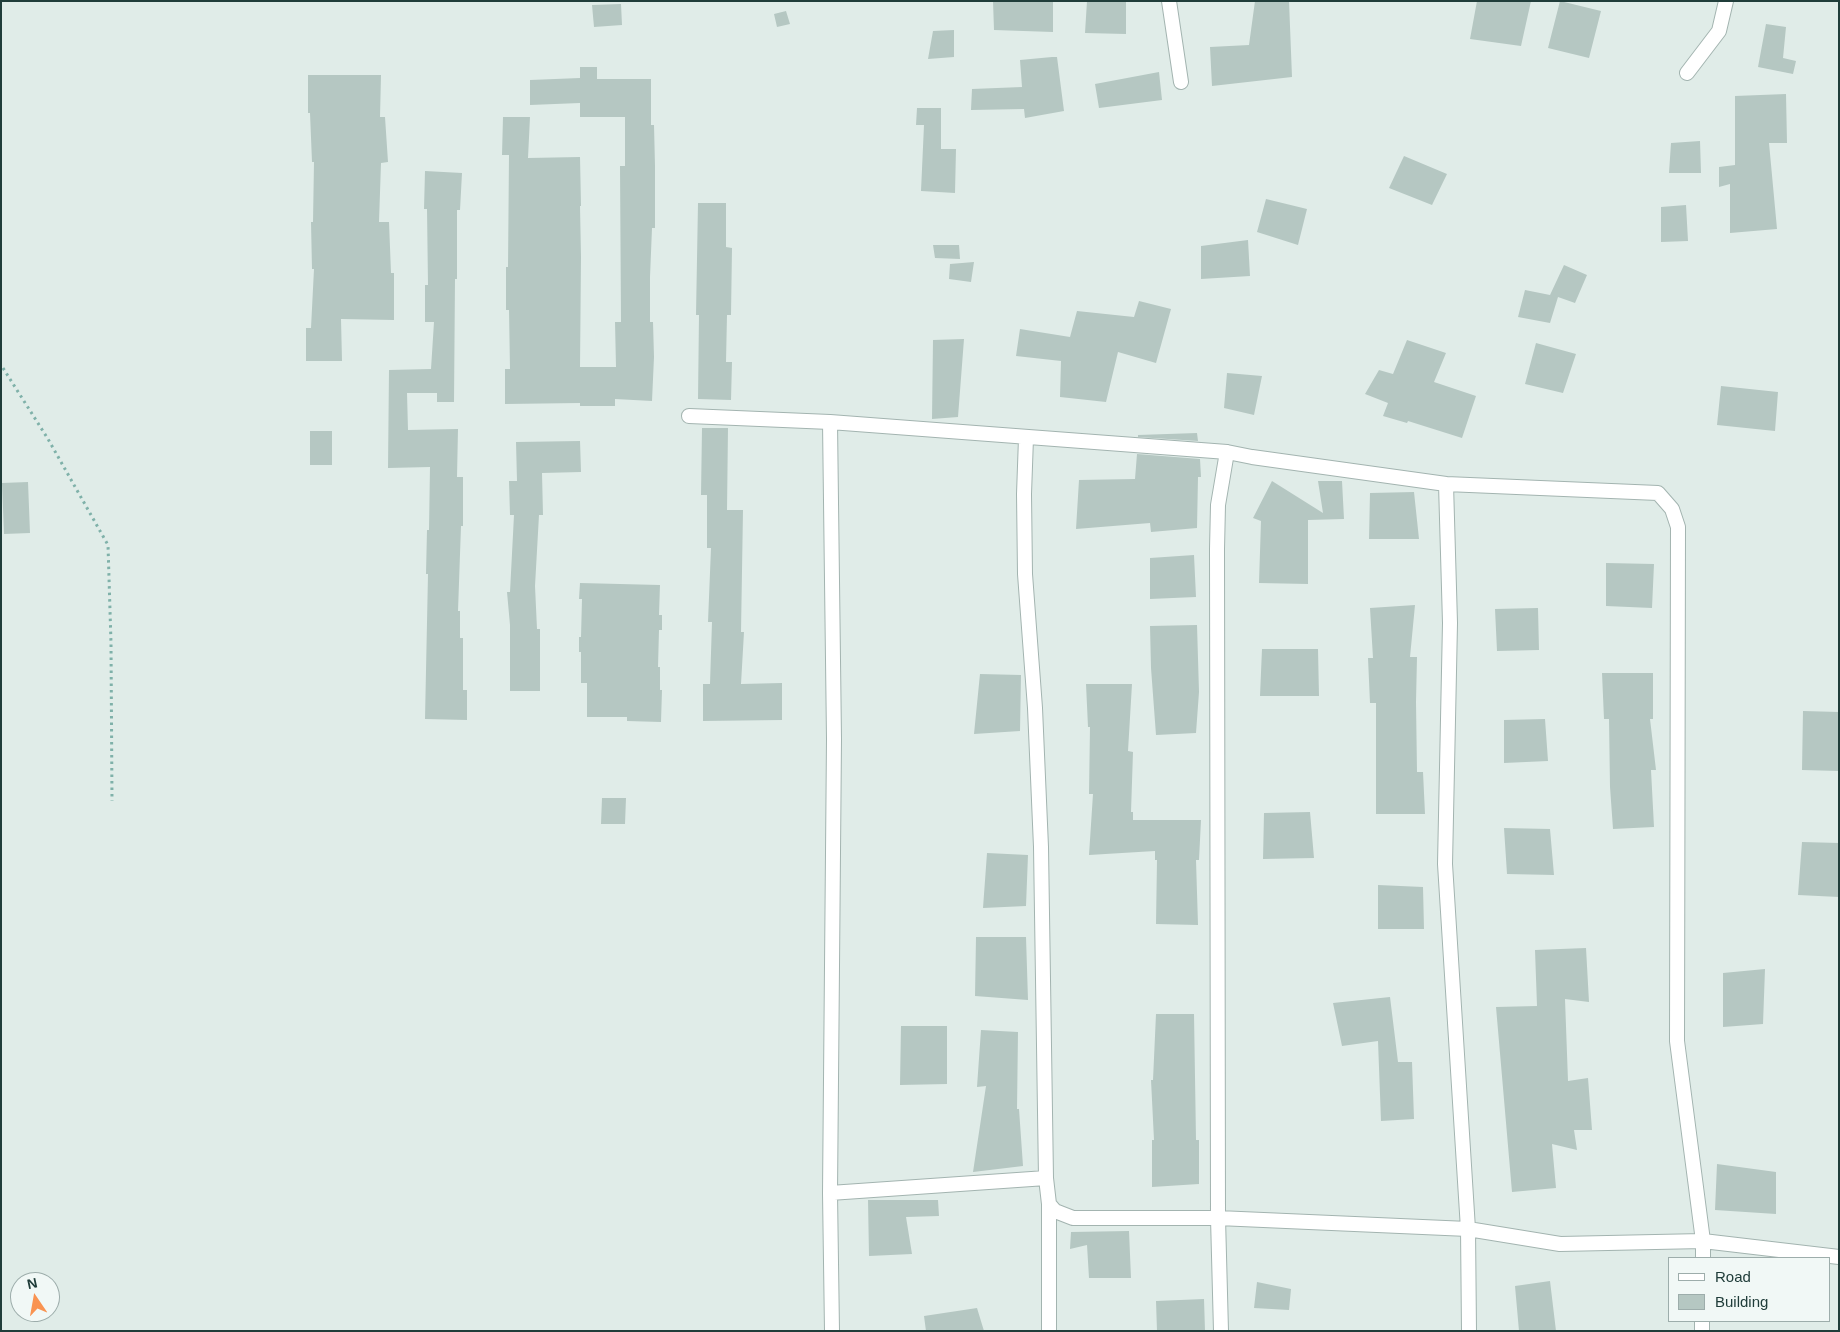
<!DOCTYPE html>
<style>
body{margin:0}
#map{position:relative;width:1840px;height:1332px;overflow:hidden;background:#e0ece8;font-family:Arial,sans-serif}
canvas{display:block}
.frame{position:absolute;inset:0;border:2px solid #203d3a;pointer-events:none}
.legend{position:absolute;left:1668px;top:1257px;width:162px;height:65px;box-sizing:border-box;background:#f1f8f6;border:1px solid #9dadab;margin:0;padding:6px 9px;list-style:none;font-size:15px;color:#203d3a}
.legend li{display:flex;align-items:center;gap:10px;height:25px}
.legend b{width:25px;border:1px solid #9dadab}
.north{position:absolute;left:10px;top:1272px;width:50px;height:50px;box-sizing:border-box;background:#f1f8f6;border:1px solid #9dadab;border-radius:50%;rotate:348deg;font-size:14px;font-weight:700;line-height:20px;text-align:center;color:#203d3a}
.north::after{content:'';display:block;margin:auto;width:18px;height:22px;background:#f99351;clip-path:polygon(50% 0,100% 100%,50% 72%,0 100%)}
</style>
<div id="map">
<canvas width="1840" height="1332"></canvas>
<div class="frame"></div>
<ul class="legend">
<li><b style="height:6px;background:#fff"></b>Road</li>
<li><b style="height:14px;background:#b5c7c2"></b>Building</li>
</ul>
<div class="north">N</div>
</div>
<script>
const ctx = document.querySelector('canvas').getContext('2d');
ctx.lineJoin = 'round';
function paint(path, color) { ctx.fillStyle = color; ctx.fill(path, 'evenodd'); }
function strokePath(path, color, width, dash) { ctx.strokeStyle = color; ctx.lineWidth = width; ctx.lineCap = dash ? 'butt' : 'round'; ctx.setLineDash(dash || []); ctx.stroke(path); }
paint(new Path2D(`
 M993 1H1053V32L994 30Z
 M1087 1H1126V34L1085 33Z
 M1255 1H1289L1292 77 1212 86 1210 47 1249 45Z
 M1477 1H1531L1521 46 1470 39Z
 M1560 1 1601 11 1589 58 1548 48Z
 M621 4 622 25 594 27 592 5Z
 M786 11 790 24 777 27 774 14Z
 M1766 24 1786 27 1783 58 1796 61 1793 74 1758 67Z
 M954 30V57L928 59 933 31Z
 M1052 57H1057L1064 111 1025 118 1024 109 971 110 972 89 1022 87 1020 60Z
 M580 67H597V79H651V125H654L655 166V228H652L650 277V322H653L654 357 652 401 615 399V406H580V403L505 404V369H510L509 310H506V267H508L509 155H502L503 117H530L528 158 580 157 581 206H580L581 257 580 367H616L615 322H621L620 166H625V117H580V103L530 105V80L580 78Z
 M1159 72 1162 100 1099 108 1095 84Z
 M308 75H381L380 117H385L388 162 381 163 379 222H389L391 273H394V320L341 319 342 361H306V328H311L314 269H312L311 222H313L314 162H312L310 113H308Z
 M1786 94 1787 143H1769L1777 229 1730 233V184L1719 187V167L1735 165V96Z
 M917 108H941V149H956L955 193 921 191 924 125H916Z
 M1700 141 1701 173H1669L1671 143Z
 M1404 156 1447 174 1432 205 1389 188Z
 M425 171 462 173 460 210H457V279H455L454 402H437V393H407L408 430 458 429 457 477H463V526H461L458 611H460V638H463V690H467V720L425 719 428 574H426L427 530H429L430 467 388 468 389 370 431 369 434 322H425V285H428L427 209H424Z
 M1266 199 1307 209 1298 245 1257 232Z
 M698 203H726V247L732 248 731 315H727L726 362H732L731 400 698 399 699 315H696Z
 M1686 205 1688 241 1661 242V207Z
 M1248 240 1250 276 1201 279V246Z
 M933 245H959L960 259 935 258Z
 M974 262 971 282 949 279 950 264Z
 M1564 265 1587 275 1575 303 1558 297 1550 323 1518 317 1525 290 1550 295Z
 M1139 301 1171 309 1156 363 1118 352 1106 402 1060 397 1061 361 1016 356 1020 329 1070 337 1077 311 1134 317Z
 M964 339 958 417 932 419 933 340Z
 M1407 340 1446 353 1434 382 1476 396 1462 438 1408 421 1407 423 1383 416 1388 403 1365 394 1379 370 1393 374Z
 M1536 343 1576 354 1563 393 1525 384Z
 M1227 373 1262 376 1254 415 1224 408Z
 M1721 386 1778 392 1775 431 1717 425Z
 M702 428H728L727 510H743L741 632H744L741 684 782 683V720L703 721V684H710L712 622H708L711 548H707V495H701Z
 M310 431H332V465H310Z
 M1197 433 1198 441 1138 437V435Z
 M580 441 581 472 542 473 543 515H539L535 586 537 629H540V691H510V625L507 592H510L514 515H510L509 481H517L516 442Z
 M1137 454 1200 459 1201 477H1198L1197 528 1151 532 1150 523 1076 529 1079 480 1135 479Z
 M1272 481 1323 513 1318 481H1342L1344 519 1308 520V584L1259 583 1261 521 1253 518Z
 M28 482 30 533 4 534 2 483Z
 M1414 492 1419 539H1369L1370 493Z
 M1194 555 1196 597 1150 599V558Z
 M1606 563 1654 564 1652 608 1606 606Z
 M580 583 660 585 659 615H662V630H659L658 667H660V690H662L661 722 627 721V717H587V683H581V652H579V637H581L582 599H579Z
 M1415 605 1410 657H1417L1416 702 1417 772H1423L1425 814H1376V703H1370L1368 658H1373L1370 608Z
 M1538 608 1539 650 1497 651 1495 609Z
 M1197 625 1199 692 1196 733 1156 735 1151 668 1150 626Z
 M1262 649H1318L1319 696H1260Z
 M1602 673H1653V719H1650L1656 770H1651L1654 827 1613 829 1610 787 1609 719H1604Z
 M980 674 1021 675 1020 731 974 734Z
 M1086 684H1132L1128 751 1133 752 1131 812H1133V820H1201L1199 860H1196L1198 925 1156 924 1157 860H1155V851L1089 855 1093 794H1089L1090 727H1088Z
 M1803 711 1839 712V771L1802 770Z
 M1545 719 1548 761 1504 763V720Z
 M602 798H626L625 824H601Z
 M1310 812 1314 858 1263 859 1264 813Z
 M1504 828 1550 829 1554 875 1507 874Z
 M1802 842 1839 843V897L1798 895Z
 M987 853 1028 855 1026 906 983 908Z
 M1378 885 1423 887 1424 929H1378Z
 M976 937H1026L1028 1000 975 996Z
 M1586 948 1589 1002 1565 999 1568 1081 1588 1078 1592 1130H1574L1577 1150 1552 1144 1556 1188 1512 1192 1496 1007 1537 1006 1535 950Z
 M1765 969 1763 1024 1723 1027V973Z
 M1390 997 1398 1062H1412L1414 1119 1381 1121 1378 1041 1342 1046 1333 1003Z
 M1156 1014H1194L1196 1140H1199V1184L1152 1187V1140H1154L1151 1080H1153Z
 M901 1026H947V1084L900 1085Z
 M981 1030 1018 1032 1017 1109H1019L1023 1166 973 1172 986 1086 977 1087Z
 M1717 1164 1776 1172V1214L1715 1210Z
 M868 1200H938L939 1216 906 1217 912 1254 869 1256Z
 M1129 1231 1131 1278H1089L1087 1245 1070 1249 1071 1232Z
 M1550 1281 1556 1331H1519L1515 1286Z
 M1257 1282 1291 1289 1289 1310 1254 1308Z
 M1204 1299 1205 1331H1157L1156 1301Z
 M977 1308 984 1331H926L924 1316Z`), '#b5c7c2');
const street = new Path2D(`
 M1169 1 1181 82
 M1687 73 1719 31 1726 1
 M689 416 830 422 1227 452 1252 457 1446 484 1450 623 1445 864 1468 1229 1469 1331
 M830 422 834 739 830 1193 832 1331
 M1026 438 1024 494 1025 574 1035 708 1041 847 1046 1178 1049 1204 1055 1211 1073 1218H1218L1468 1229 1560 1244 1703 1241V1258
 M1446 484 1658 493 1672 509 1678 527 1677 1041 1703 1241 1839 1257
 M830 1193 1046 1178
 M1049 1204V1331
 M1221 1331 1218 1218 1217 549 1218 505 1227 452
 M1702 1331V1321`);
strokePath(street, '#a3b4b0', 16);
strokePath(new Path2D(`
 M3 368 48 439 108 545 111 643 112 801`), '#7fb1a9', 3, [2.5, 4]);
strokePath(street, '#fff', 14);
</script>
